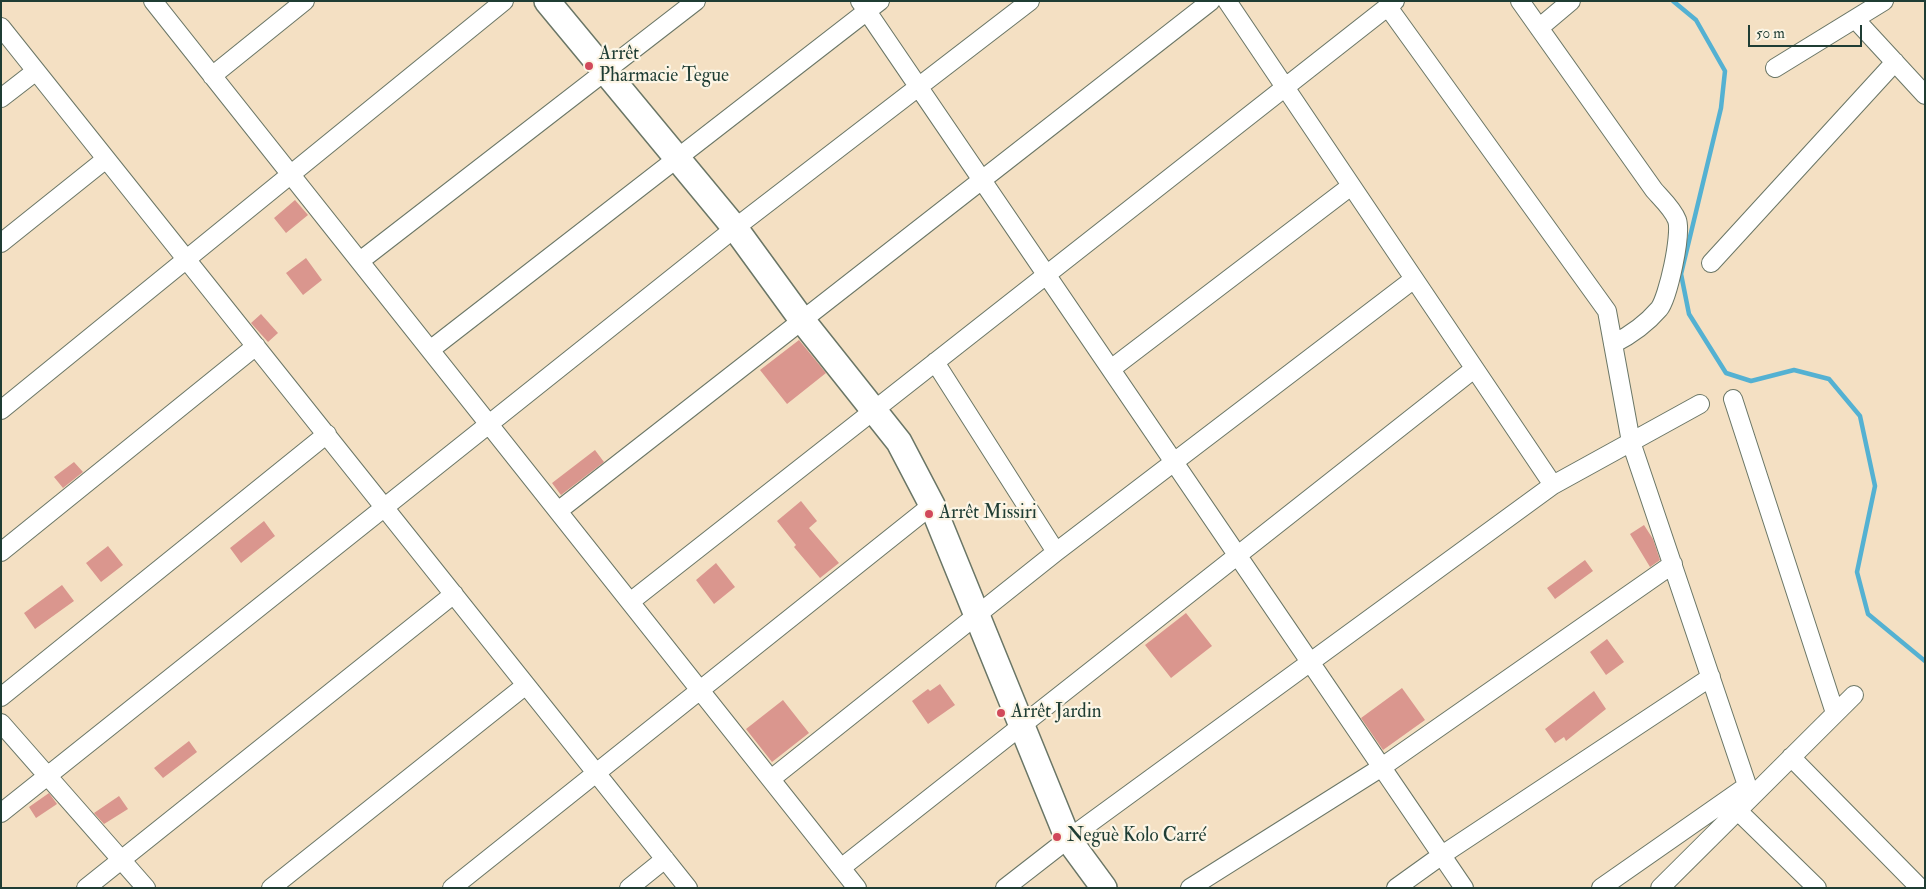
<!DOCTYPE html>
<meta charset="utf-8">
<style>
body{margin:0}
#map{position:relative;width:1926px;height:889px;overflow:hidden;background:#f4e0c3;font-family:"IM FELL Double Pica",serif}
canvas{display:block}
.frame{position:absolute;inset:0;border:2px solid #1f3d34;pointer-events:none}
.scale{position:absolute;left:1748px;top:25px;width:114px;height:22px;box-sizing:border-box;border:2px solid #1f3d34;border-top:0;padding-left:6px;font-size:15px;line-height:18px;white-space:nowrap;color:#1f3d34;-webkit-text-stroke:4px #fcf5e5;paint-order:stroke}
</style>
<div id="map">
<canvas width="1926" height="889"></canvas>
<div class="frame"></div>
<div class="scale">50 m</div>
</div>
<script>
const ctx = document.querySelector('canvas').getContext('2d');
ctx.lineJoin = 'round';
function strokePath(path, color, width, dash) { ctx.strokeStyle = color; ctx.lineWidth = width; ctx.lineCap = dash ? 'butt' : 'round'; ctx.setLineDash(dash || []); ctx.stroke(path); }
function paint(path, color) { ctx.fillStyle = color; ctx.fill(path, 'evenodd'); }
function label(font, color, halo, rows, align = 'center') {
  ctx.font = font + ' "IM FELL Double Pica",serif'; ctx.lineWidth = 4.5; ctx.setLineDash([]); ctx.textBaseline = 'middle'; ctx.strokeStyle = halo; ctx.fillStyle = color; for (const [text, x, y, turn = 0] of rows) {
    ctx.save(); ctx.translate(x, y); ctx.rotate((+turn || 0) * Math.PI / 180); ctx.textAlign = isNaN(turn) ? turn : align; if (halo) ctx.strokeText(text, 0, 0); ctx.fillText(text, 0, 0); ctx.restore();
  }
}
strokePath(new Path2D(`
 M1673 1 1696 20 1725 71 1721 108 1681 274 1689 314 1726 373 1751 381 1794 370 1829 379 1860 416 1875 486 1857 572 1868 614 1925 661`), '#54b1d2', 4.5);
paint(new Path2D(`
 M295 200 308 215 286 233 274 218Z
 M306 258 322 280 303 295 286 273Z
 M261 314 278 333 268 342 251 323Z
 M799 340 826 373 787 404 760 370Z
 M595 450 604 462 561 495 552 483Z
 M74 462 83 472 63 488 54 477Z
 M801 501 817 521 809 528 839 563 820 578 794 547 796 545 777 521Z
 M264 521 275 536 241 563 230 548Z
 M1644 525 1653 539 1660 560 1650 567 1630 534Z
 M108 546 123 565 101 582 86 563Z
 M1585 560 1593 571 1555 599 1547 588Z
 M716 563 735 587 714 604 696 580Z
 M62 585 74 601 35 629 24 613Z
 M1186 613 1212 646 1171 678 1145 645Z
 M1607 639 1624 662 1606 675 1590 652Z
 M940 684 955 705 928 724 912 701 928 689 930 691Z
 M1402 688 1425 720 1383 750 1361 718Z
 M1594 691 1606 709 1566 741 1564 737 1555 743 1545 729Z
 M783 700 809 733 772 762 746 729Z
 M189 741 197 752 163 778 154 768Z
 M49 793 57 804 36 818 29 807Z
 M119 796 128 809 104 824 94 813Z`), '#da968e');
const street = new Path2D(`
 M153 1 857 888
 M860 1 1464 888
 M1227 1 1553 485
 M1520 1 1654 190C1661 198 1673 209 1677 220 1682 234 1668 298 1659 309 1647 323 1629 336 1613 344
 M1388 7 1607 311 1631 442 1751 797
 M1855 19 1925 95
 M1 27 688 888
 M1539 28 1571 1
 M1775 68 1884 1
 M212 76 305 1
 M1 98 36 71
 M1 243 106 159
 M360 261 696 1
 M1711 263 1895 62
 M430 350 880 1
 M935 362 1056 552
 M1111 369 1351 186
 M1733 399 1835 713
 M1 410 504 1
 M558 511 1211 1
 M1 552 256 346
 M630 602 1395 1
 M1 697 327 434
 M1 723 146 888
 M1791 757 1920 888
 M771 779 1056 552 1414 279
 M1737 810 1817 888
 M1 813 735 228 1030 1
 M841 868 1474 369
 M86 888 454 594
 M271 888 526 685
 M452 888 932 505
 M629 888 665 859
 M1005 888 1068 839 1553 485 1700 404
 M1190 888 1382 767 1673 564
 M1396 888 1442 855 1711 677
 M1601 888 1747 786
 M1660 888 1854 695`);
const secondary = new Path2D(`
 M547 1 735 228 802 320 899 442 932 505 1068 839 1104 888`);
strokePath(street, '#6a7666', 20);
strokePath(secondary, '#6a7666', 28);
strokePath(street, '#fff', 18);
strokePath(secondary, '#fff', 25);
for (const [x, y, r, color] of [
 [589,66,5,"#d1495b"],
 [929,514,5,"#d1495b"],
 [1001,713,5,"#d1495b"],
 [1057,837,5,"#d1495b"]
]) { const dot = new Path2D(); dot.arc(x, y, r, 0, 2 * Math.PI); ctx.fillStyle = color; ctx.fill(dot); strokePath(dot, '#fcf5e5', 2); }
label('19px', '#1f3d34', '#fcf5e5', [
 ["Arrêt",599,55],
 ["Pharmacie Tegue",599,77],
 ["Arrêt Missiri",939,514],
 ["Arrêt Jardin",1011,713],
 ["Neguè Kolo Carré",1067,837]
], 'left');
</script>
